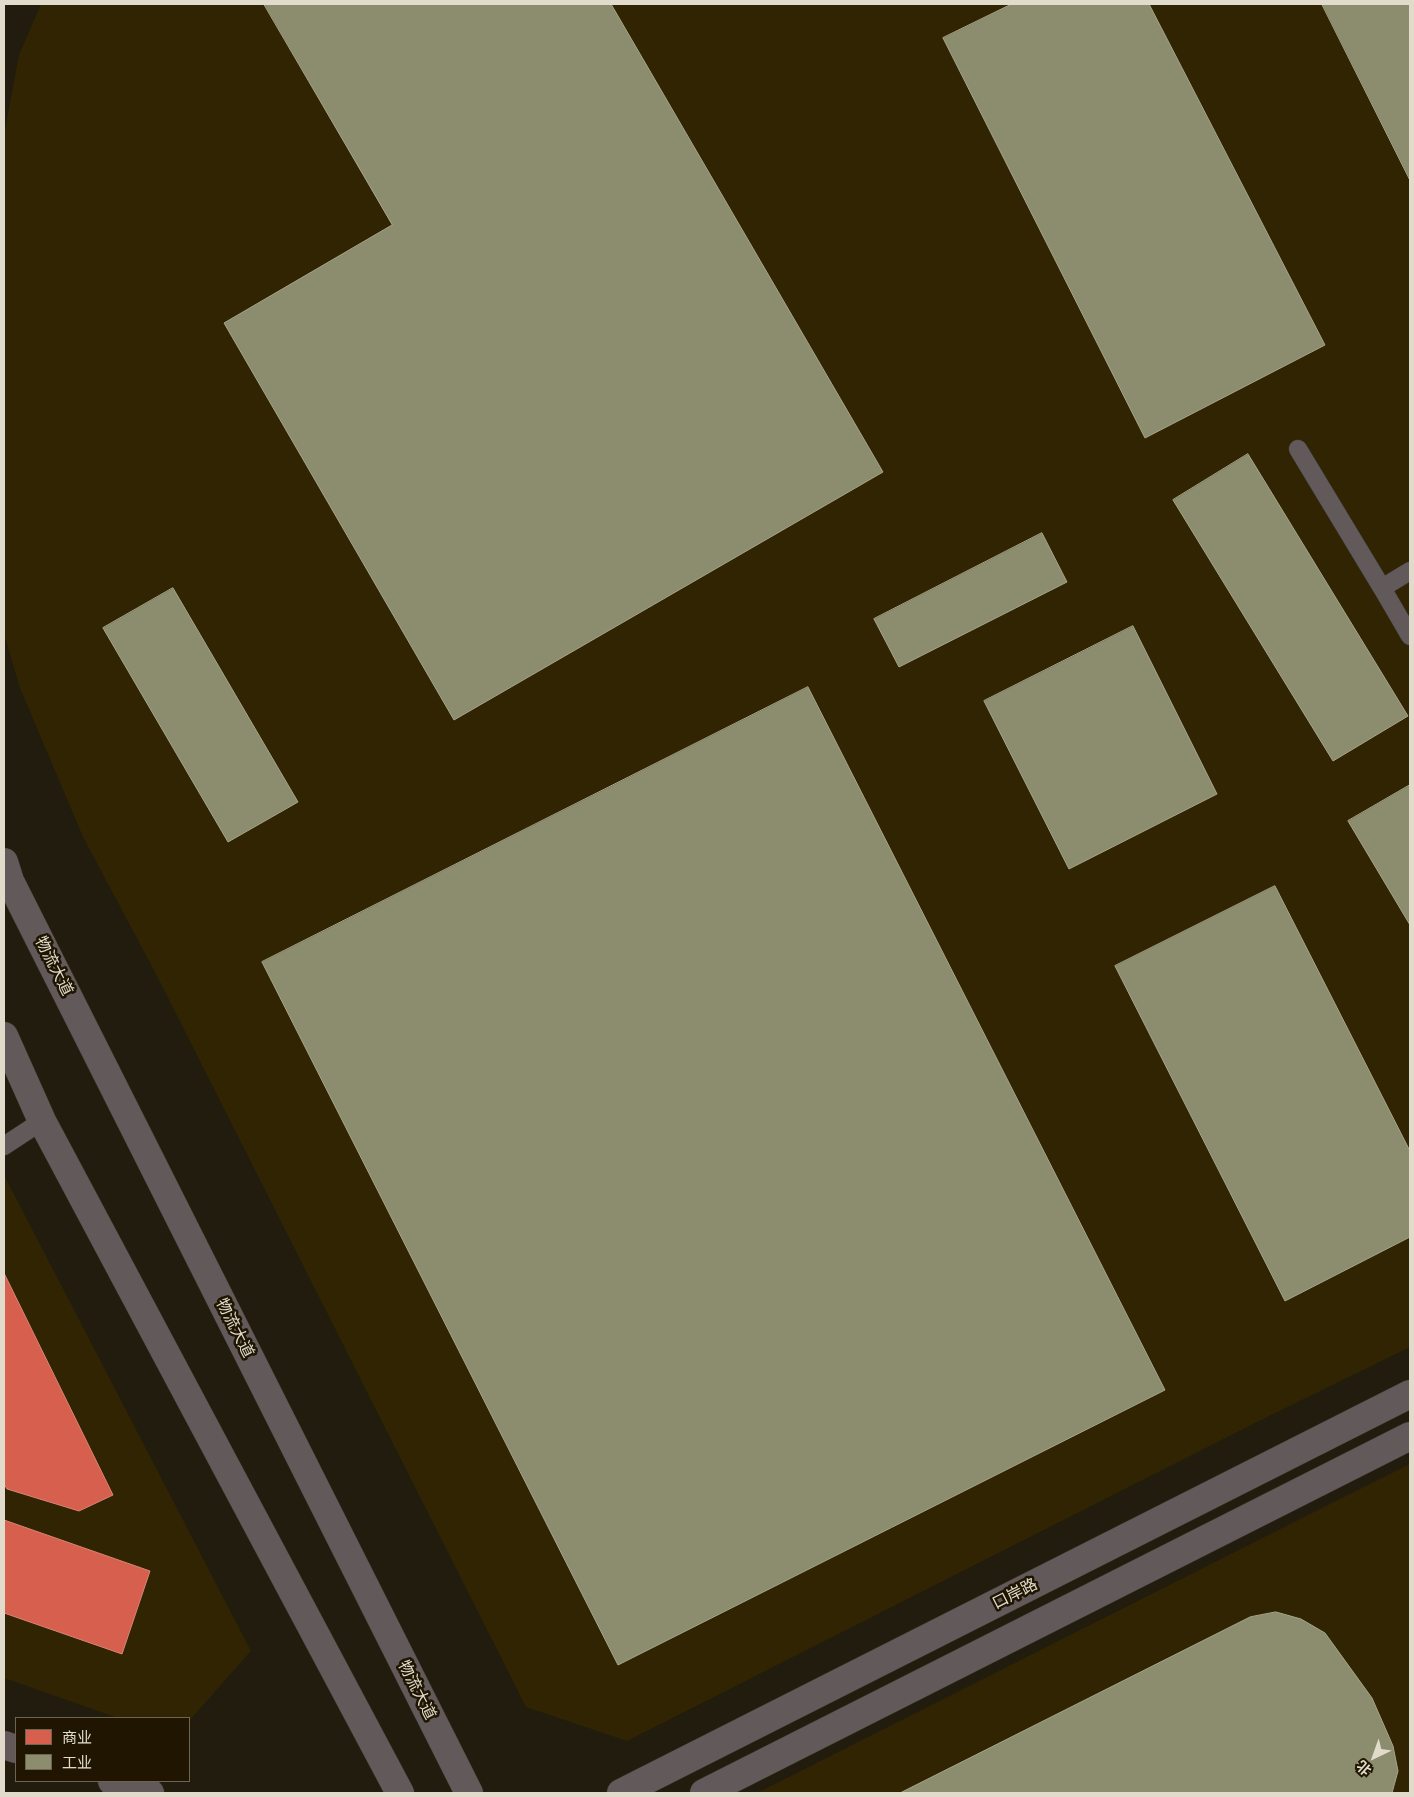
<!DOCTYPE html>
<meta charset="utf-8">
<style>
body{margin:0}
#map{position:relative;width:1414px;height:1797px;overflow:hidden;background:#211c0d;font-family:"Public Sans","Noto Sans SC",sans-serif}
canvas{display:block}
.frame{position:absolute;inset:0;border:5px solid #e1dbcc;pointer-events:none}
.legend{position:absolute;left:15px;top:1717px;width:175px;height:65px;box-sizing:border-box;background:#1f1500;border:1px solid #6d6452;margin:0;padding:6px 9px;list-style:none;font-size:15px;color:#e1dbcc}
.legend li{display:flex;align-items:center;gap:10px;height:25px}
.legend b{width:25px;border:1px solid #6d6452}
.north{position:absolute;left:1349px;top:1732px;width:50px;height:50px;-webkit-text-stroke:4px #1f1500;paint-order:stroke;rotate:222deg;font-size:14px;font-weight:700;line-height:20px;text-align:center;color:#e1dbcc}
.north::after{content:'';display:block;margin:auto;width:18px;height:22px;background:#e1dbcc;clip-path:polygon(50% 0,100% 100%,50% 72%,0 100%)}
</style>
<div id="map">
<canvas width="1414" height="1797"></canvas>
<div class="frame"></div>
<ul class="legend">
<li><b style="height:14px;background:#d6604d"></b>商业</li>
<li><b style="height:14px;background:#8c8c6e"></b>工业</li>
</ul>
<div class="north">北</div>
</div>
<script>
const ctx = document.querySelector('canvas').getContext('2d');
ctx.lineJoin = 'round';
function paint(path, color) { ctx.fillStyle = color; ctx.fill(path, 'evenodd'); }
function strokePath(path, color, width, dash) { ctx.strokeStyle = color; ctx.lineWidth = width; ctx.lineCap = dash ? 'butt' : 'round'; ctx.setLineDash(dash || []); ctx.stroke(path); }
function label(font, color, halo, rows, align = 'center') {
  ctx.font = font + ' "Public Sans","Noto Sans SC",sans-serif'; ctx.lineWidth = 5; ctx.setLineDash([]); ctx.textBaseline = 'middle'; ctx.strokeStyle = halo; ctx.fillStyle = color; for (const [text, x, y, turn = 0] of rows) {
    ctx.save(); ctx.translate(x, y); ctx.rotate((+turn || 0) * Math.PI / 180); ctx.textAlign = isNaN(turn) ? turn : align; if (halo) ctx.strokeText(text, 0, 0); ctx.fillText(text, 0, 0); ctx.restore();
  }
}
paint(new Path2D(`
 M41 4H1410V1347L1261 1420 627 1741 526 1707 156 974 83 837 20 688 4 634V135L19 55Z
 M4 1175 251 1651 189 1721V1718H118L4 1678Z
 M1410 1464V1793H757L1318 1510Z`), '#302403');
const shops = new Path2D(`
 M4 1273 113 1495 79 1511 7 1489 4 1484Z
 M4 1520 150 1571 122 1654 4 1613Z`);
paint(shops, '#d6604d');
strokePath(shops, '#d98573', 1);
const industry = new Path2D(`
 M264 4H611L883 472 454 720 224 323 392 225Z
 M1012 4H1149L1325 345 1145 438 943 38Z
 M1322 4H1410V180Z
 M1248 454 1408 716 1333 761 1173 500Z
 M1042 533 1067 582 899 667 874 619Z
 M173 588 298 802 228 842 103 628Z
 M1133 626 1217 794 1069 869 984 701Z
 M808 687 1165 1390 618 1665 262 962Z
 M1410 785V925L1348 821Z
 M1275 886 1410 1151V1237L1285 1301 1115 966Z
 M1276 1612 1301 1619 1325 1633 1372 1698 1393 1746 1398 1771 1392 1793H900L1250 1617Z`);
paint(industry, '#8c8c6e');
strokePath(industry, '#a6a48a', 1);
const service = new Path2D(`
 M1298 449 1382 588
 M1410 571 1382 588 1410 636
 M4 1146 42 1121`);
const tertiary = new Path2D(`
 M4 862 10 881 469 1793
 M4 1036 42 1121 400 1793
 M4 1745 16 1749
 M112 1781 150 1793
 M621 1793 1410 1394
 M704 1793 1410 1436`);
strokePath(service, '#3a3629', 19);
strokePath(tertiary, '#3a3629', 29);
strokePath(service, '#625a5a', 18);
strokePath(tertiary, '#625a5a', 28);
label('16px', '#e1dbcc', '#1f1500', [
 ["物流大道",54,966,63],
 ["物流大道",235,1328,63],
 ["口岸路",1015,1594,-27],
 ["物流大道",417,1690,63]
]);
</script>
